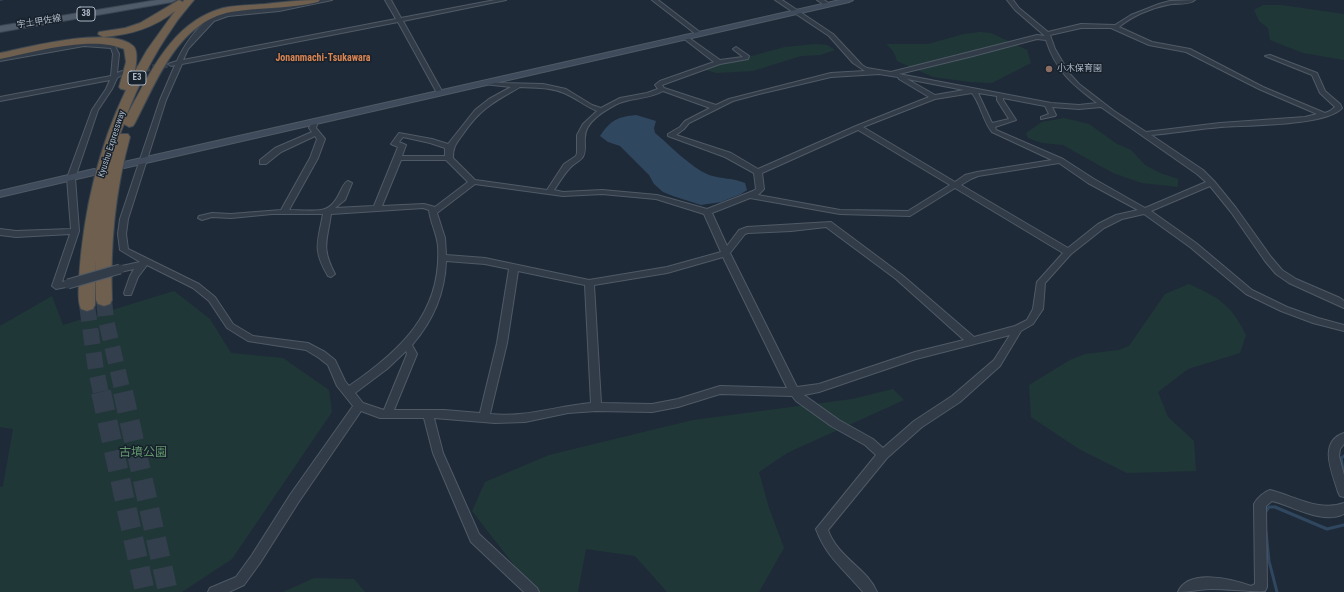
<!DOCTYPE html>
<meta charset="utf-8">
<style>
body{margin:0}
canvas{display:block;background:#1e2a37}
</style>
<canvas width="1344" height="592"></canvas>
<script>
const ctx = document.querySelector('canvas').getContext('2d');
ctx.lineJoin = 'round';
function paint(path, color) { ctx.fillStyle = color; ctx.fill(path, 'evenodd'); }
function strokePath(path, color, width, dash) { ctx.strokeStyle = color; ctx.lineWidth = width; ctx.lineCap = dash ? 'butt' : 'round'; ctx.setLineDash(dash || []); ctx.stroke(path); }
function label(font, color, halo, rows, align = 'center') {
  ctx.font = font + ' "Roboto Condensed","Noto Sans JP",sans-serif'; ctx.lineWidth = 3; ctx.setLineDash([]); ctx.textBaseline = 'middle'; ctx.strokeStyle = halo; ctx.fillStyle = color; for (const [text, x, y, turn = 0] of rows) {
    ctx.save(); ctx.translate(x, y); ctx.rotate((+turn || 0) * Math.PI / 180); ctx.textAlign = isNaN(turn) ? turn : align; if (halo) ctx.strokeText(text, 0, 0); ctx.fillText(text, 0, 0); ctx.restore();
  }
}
paint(new Path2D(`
 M1263 5H1281L1344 14V60L1303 53 1270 40 1268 28 1259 21 1254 10Z
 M980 32 991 33 1027 50 1031 63 992 83 970 82 933 77 897 61C895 53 892 49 886 44H928L964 34Z
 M815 44 827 45 835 50 820 55 801 56 753 71 716 73 703 69 785 47Z
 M1064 118 1089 124 1117 144 1131 150 1145 165 1160 173 1178 179V187L1142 183 1113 173 1063 145 1042 143 1028 138 1026 133 1042 122Z
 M1189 284C1219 298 1231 304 1246 335L1240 353 1188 369 1158 392 1168 417 1194 441 1196 471 1127 473 1079 449 1031 417 1029 385 1070 360 1085 354 1119 350 1129 346 1165 294Z
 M174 291 210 319 231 353 283 358 329 390 332 412 232 559 182 592H0V487L3 486 13 429 0 427V326L52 296 63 325Z
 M893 389 904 400 787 453 759 472 769 508 784 548 759 592H667L635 556 586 549 578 592H535L472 511 485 482 549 455 693 420 852 399Z
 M314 578 354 579 365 592H283Z`), '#203738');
paint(new Path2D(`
 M636 115 656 121 654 128 655 133C671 146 690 167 709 175 721 179 734 178 745 183L747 190 741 194 721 202 701 205 673 196 663 192 654 184 649 175 620 146 608 142 600 136C611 120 617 117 636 115Z`), '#304760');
strokePath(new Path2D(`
 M0 0H2`), '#304760', 1.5);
strokePath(new Path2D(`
 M1344 456 1341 458 1344 475
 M1265 513 1269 507H1275L1327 529 1344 525
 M1266 532 1269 561 1277 592`), '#304760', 3);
strokePath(new Path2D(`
 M135 71 171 64`), '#333f4c', 6, [6, 3]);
strokePath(new Path2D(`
 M104 300 106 320 123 393
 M87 305 96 370 101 393`), '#333f4c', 16, [16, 8]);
strokePath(new Path2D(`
 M101 392 145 592
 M123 392 168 592`), '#333f4c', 20, [20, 10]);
const street = new Path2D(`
 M320 0H332L279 11 228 16 214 21 188 49 183 60 396 19 385 0H391L401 18 495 0H506L403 21 443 93 440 95 437 93 398 22 182 64 166 100 128 219 126 234 128 249 199 284 215 297 233 324 253 336 308 343 325 352 335 360 345 381 349 386C400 351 442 313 438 246 437 233 430 222 429 210L423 208 331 214C327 242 321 247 335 274L331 277 328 276C312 249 318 242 323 214H272L231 218 212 217 202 220 198 218 199 216 212 213 231 214 281 210 310 158 317 139 315 136 281 152 266 164H260V160L275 148 312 132 309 128 313 120 315 119 317 120 318 121 316 128 325 139 318 158 289 210C298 210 317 212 325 209 339 204 341 183 348 181L352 183 345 200 335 208 374 206 398 147 391 144 399 133 432 139 448 144 475 110 489 99 511 87 484 84 481 82 482 81 502 83 543 84 566 89 592 105 601 108 620 98 647 93 658 89 655 85 660 81 714 62 683 38V36L685 35 720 60 743 57 734 50 733 49 736 47 749 56 748 59 720 64 662 85 664 88 716 105 729 99 831 73 865 71 853 63 829 36 775 0H782L833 34 862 65 867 68 891 72 1037 35 1045 36 1015 10 1007 0H1013L1019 8 1048 32 1081 24 1115 25 1131 15 1159 4 1170 1 1195 0C1187 6 1177 2 1167 5 1151 8 1132 16 1119 27L1152 42 1190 49 1263 87 1325 113 1330 111 1335 107 1320 93 1312 75 1265 56 1270 55 1317 73 1325 91 1340 104 1342 108C1326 126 1247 125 1221 127 1197 129 1174 133 1151 135L1203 170 1214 181 1236 208 1271 257 1282 270 1296 279 1340 298 1344 301V308L1289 283 1276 274 1265 261 1231 212 1210 186 1151 211 1196 243 1252 290 1287 307 1318 318 1344 325V331L1313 323 1281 311 1246 294 1190 247 1144 214 1122 219 1104 228 1071 254 1045 283 1043 309 1033 324 1021 331 1000 366 960 402 922 427 887 458 828 530C838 558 868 569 877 592H863C845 570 826 557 816 529L876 455 865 445 831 426 796 401 792 396 720 394 678 407 652 412 596 411 568 413 525 422 495 423 434 418 443 453 479 534 537 588 539 592H524L471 542 433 453 424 418H380L361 411 298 503 260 563 244 585 229 592H208L210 588 236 577 252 555 290 495 353 406 337 386 328 365 319 358 306 350 248 341 227 328 209 301 193 288 147 265 138 277 131 295H125L124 293 130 276 134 269 120 272 116 269 117 267 140 262 120 250 118 234 120 219 160 100 175 65 171 66 168 64 177 61C183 47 197 26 211 18 231 8 256 10 278 8 292 6 306 3 320 0ZM1081 28H1111L1149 45 1186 52 1259 89 1317 114 1305 117 1220 123 1146 132 1114 111 1079 84 1069 73 1055 49 1050 35ZM1037 39 1046 40C1056 71 1072 84 1097 103L1079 105 1051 103 899 74 973 56ZM879 74 898 77 899 79 929 97 856 126 758 169 731 153 676 135 684 129 689 123 733 101 759 94 831 77ZM907 79 964 90 935 95ZM520 87C535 88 551 87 564 93 576 98 585 106 597 111L583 124 577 135V153L576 156 564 164 547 190 475 180 453 158C453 146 456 144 463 134 481 108 494 102 520 87ZM663 91 710 108 685 121 680 127 668 134V136L725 157 754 173 756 189 753 191 707 209 657 195 602 190 563 192 554 190C559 183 564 174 570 168 573 164 579 162 582 158 587 152 584 144 585 137 585 122 604 111 615 105 630 97 648 100 663 91ZM972 93C981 105 983 121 992 132L1052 160 977 172 965 175 955 182 863 127 935 99ZM978 93 997 96V100L1009 119 992 123ZM1003 98 1045 106 1049 114 1041 117V119L1055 116 1056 115 1052 107 1079 109 1101 107 1197 174 1206 182 1145 208 1094 179 1063 159 996 130 995 127 1016 120 1003 100ZM858 130 950 185 908 211 840 210 758 195 764 189 762 173ZM403 137 430 143 445 148V156H402L406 145 399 142ZM401 160H446L468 182 435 207 424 204 382 206ZM1059 163 1088 183 1138 210 1116 215 1098 224 1068 248 961 185 971 179 978 176ZM475 184 563 196 602 194 656 199 704 214 721 252 667 267 589 280 485 258 446 255 445 238 437 213ZM955 188 1063 253 1037 282 1033 309 1027 320 1015 326 974 337 902 275 831 222 747 227 739 230 727 246 712 213 750 198 840 214 910 216ZM826 227 896 279 964 340 915 352 819 384 797 387 730 253 745 234 748 233 791 231ZM723 257 787 388 720 386 678 399 652 404 601 403 594 285 667 273ZM446 261 485 264 509 269 497 343 480 413 444 410H394L417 354 412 345C433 321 445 293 446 261ZM518 271 585 285 591 403C557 406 524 418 490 414L507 343ZM1010 335 994 360 952 396 914 421 883 448 873 439 839 420 804 395 819 392 916 359ZM406 351 407 354 384 410 363 403 355 393 387 369Z
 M652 0H658L701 33V35H697Z
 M817 0H824L831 5 826 6Z
 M84 42 102 43 115 46 119 54 117 73 122 71 125 73 117 78 112 89 98 110 75 178 79 231 62 282 68 281 72 284 71 286 56 289 52 286 70 234 16 237 0 235V229L16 231 71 229 67 178 92 110 106 89 110 80 0 101V97L111 76 113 54 111 48 84 46 0 61V57Z
 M1344 433V444L1340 449 1339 456 1344 475V497L1340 496 1338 492C1333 474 1317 442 1344 433Z
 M1270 490C1294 496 1319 512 1344 503V514C1322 525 1294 506 1272 501L1266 506 1267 587 1265 591C1248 592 1230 589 1212 589 1201 589 1190 592 1178 592 1188 568 1232 579 1251 586L1255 584 1254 504C1257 498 1264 492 1270 490Z`);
const secondary = new Path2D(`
 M840 0H853L849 2 124 168 119 165 124 162Z
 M94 169 98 170 99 172 98 174 0 197V191Z`);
const primary = new Path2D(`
 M157 0H176L172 2 0 32V26Z`);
const highway = new Path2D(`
 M179 0 183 2 184 0H194C187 9 179 17 173 27 154 54 138 85 126 117 150 74 171 22 223 8 236 5 251 5 265 4 283 2 301 0 320 0L318 2C290 9 260 7 231 12 178 22 157 81 135 123L133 126 129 127 124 124 120 134H128L130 137C115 191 110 244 112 300L110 304 104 306 98 304 96 300V260L95 305 93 309 87 311 81 309C77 301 79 288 79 279 83 215 98 148 126 90L121 89 119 87 126 62 124 49C92 35 34 52 0 59V53C29 47 108 26 132 45 139 49 136 64 135 71L147 50 175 11C154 28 130 35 103 37L98 34 99 32 125 28 140 23Z`);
strokePath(street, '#4f5a66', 2);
strokePath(secondary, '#4f5a66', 2);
strokePath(primary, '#3b4551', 2);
strokePath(highway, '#3c4752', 2);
paint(street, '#323c48');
paint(secondary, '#3f4b5b');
paint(primary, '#4f5b68');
paint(highway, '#6e5f4e');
const streetBridge = new Path2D(`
 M68 284 120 269`);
strokePath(streetBridge, '#4f5a66', 11, []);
strokePath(streetBridge, '#323c48', 9);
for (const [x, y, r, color] of [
 [1049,69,4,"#8d6e63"]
]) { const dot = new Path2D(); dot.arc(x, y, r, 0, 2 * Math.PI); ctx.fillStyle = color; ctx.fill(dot); strokePath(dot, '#17212c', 1.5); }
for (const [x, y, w] of [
 [86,14,18],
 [137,78,18]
]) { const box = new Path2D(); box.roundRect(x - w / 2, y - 7, w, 14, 3); ctx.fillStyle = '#17212c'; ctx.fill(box); strokePath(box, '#abb7c5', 1); }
label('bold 9px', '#abb7c5', null, [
 ["38",86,14],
 ["E3",137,78]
]);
label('9px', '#abb7c5', '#17212c', [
 ["宇土甲佐線",39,22,-9],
 ["Kyushu Expressway",112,144,-72]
]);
label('9px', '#abb7c5', '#17212c', [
 ["小木保育園",1057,69]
], 'left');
label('bold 10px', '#d98452', '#17212c', [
 ["Jonanmachi-Tsukawara",323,58]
]);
label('12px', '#62966b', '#17212c', [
 ["古墳公園",143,453]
]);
</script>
